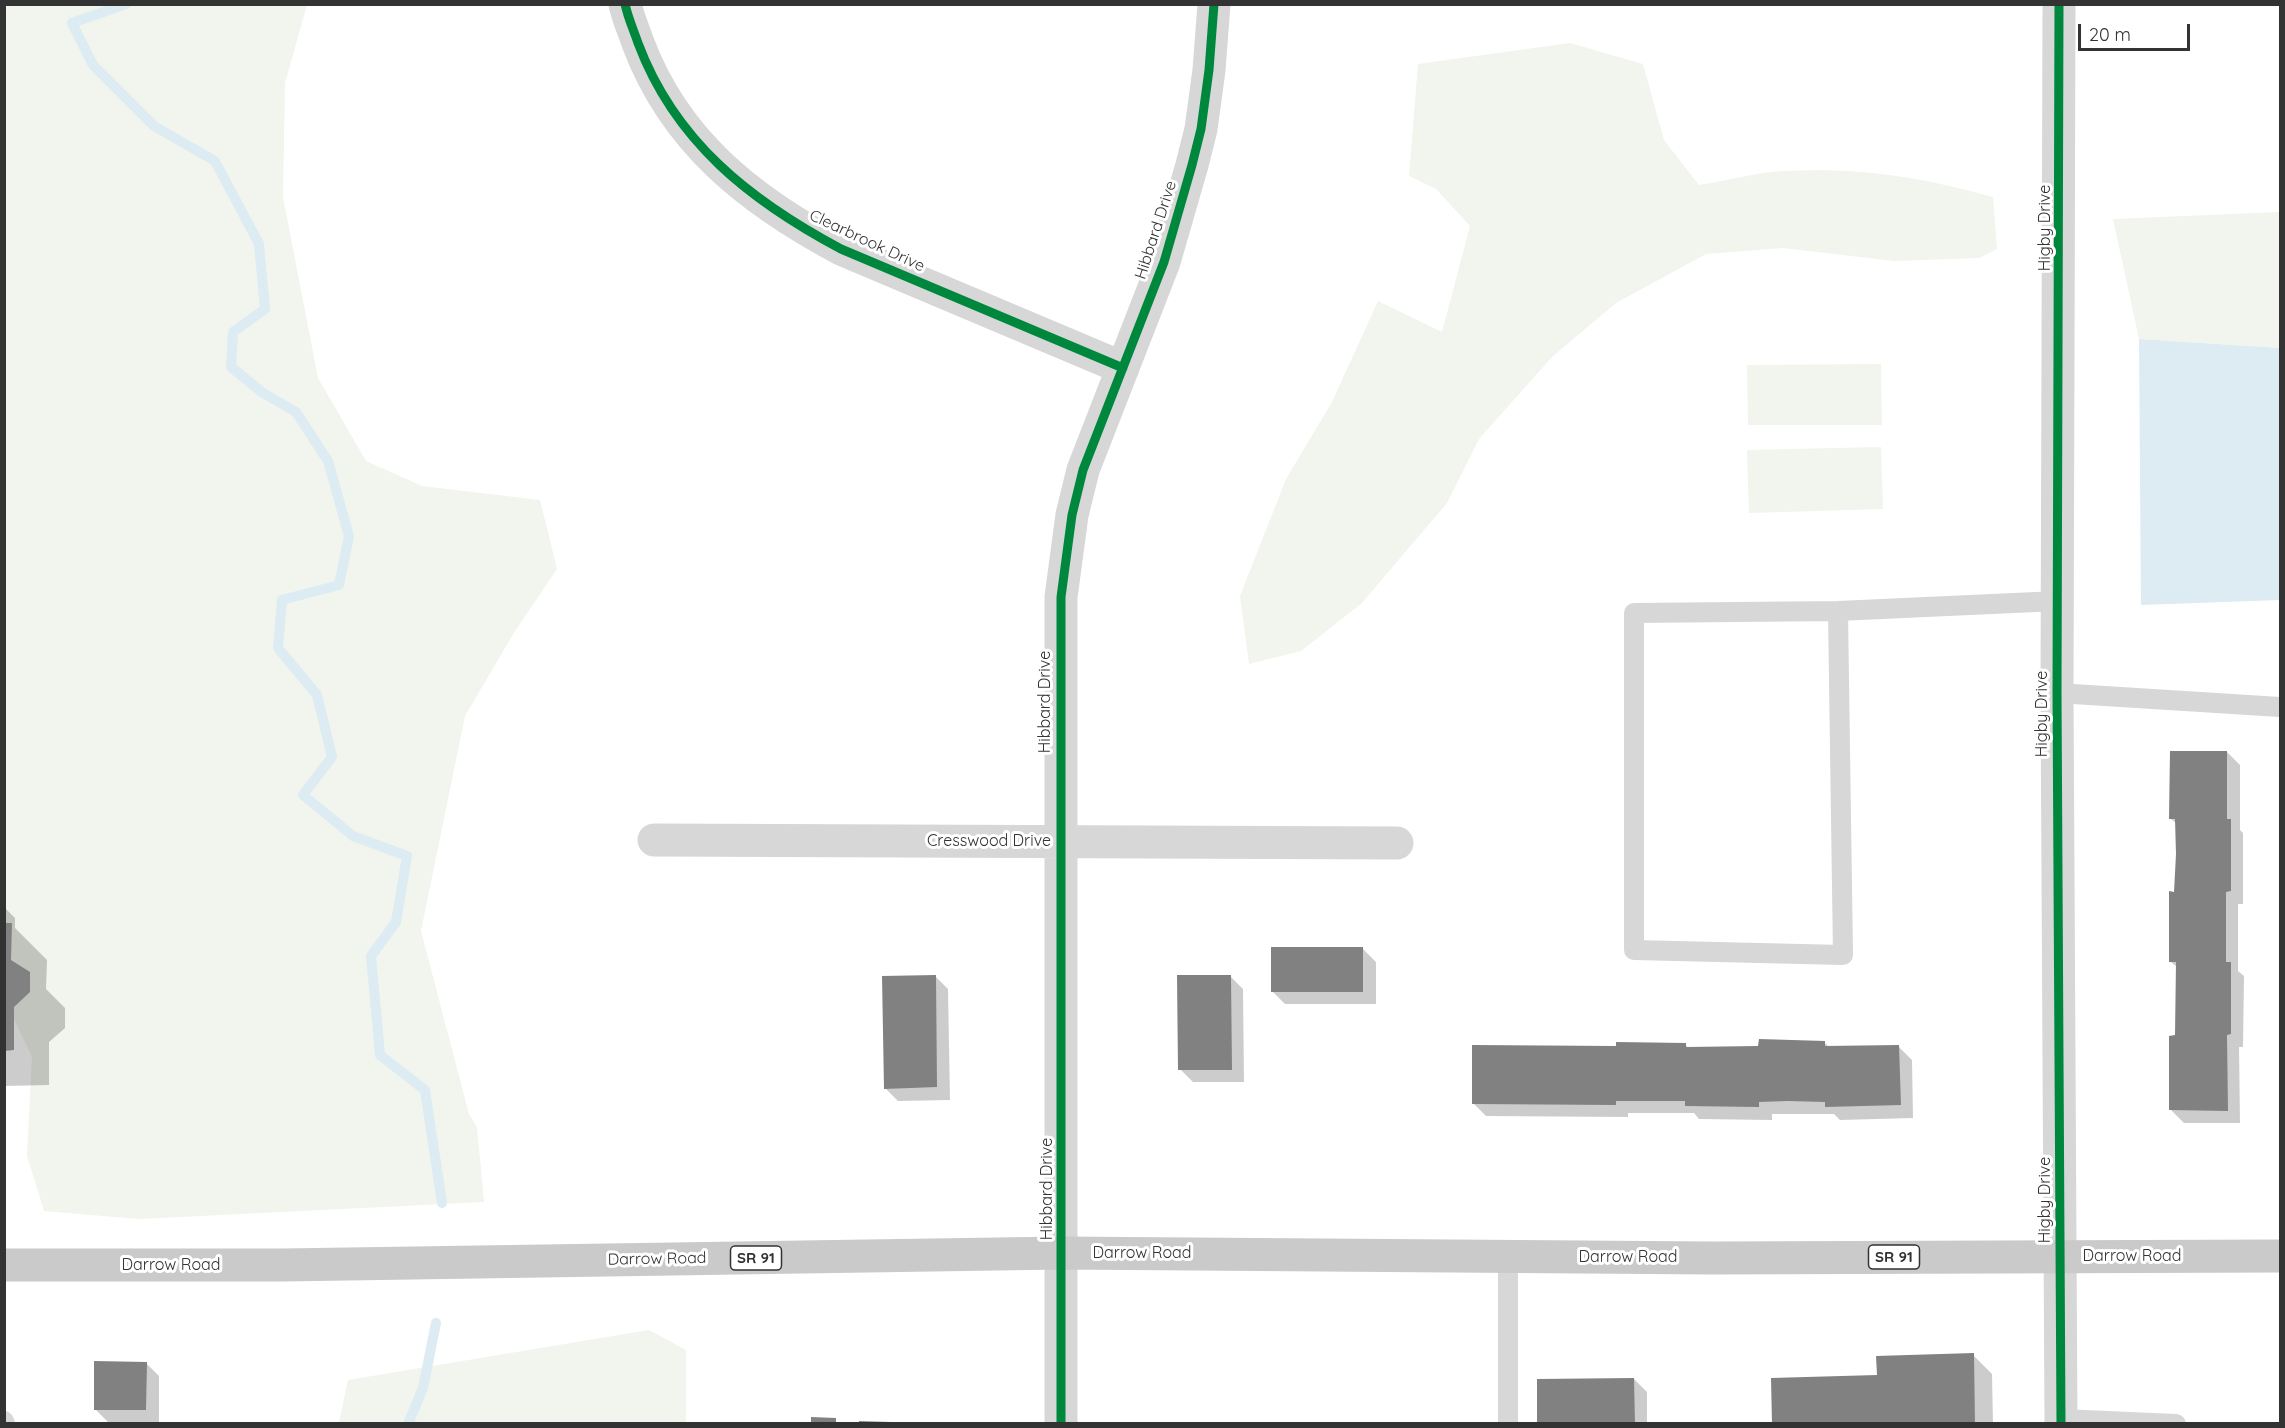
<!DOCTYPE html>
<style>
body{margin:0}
#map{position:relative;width:2285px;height:1428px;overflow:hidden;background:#fff;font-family:Quicksand,sans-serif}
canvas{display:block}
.frame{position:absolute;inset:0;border:6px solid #333;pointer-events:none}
.scale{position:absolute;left:2078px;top:24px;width:112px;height:27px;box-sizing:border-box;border:3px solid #333;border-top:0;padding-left:8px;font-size:18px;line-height:21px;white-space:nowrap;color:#333;-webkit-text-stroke:4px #fff;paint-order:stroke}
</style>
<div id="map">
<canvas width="2285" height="1428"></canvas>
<div class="frame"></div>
<div class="scale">20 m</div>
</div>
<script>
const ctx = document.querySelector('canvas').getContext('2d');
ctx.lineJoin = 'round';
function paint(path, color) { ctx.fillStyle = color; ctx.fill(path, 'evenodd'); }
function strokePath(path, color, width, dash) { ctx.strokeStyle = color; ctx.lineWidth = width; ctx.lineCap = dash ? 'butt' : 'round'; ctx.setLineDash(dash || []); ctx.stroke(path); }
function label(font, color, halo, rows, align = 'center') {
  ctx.font = font + ' Quicksand,sans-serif'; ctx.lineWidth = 6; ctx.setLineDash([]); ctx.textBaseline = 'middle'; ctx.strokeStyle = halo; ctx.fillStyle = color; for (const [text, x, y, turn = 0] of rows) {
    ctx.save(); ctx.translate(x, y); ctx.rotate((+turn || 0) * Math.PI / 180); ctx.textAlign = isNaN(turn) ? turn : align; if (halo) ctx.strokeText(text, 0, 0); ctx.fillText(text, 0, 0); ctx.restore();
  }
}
paint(new Path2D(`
 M5 5H307L285 83 283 197 318 378 366 461 422 486 540 500 557 569 515 631 465 716 421 931 469 1114 477 1127 484 1202 139 1219 44 1211 27 1156 32 1057 5 1000Z
 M1570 43 1643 64 1664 140 1699 185C1727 181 1757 172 1785 171 1860 167 1921 177 1993 197L1997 249 1979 258 1894 261 1783 248 1706 254 1616 303 1552 357 1479 439 1447 503 1362 603 1301 651 1249 664 1240 596 1286 479 1332 402 1378 301 1442 332 1470 226 1436 189 1409 176 1418 64Z
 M2280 212V348L2139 339 2113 219Z
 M1881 364 1882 425H1748L1747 365Z
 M1881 447 1883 509 1749 513 1747 450Z
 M649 1330 686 1350V1423H339L348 1380Z`), '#f1f5ed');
paint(new Path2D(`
 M2139 339 2280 348V600L2141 605Z`), '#ddebf3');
paint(new Path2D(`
 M2227 752 2240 765V830L2243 833V904H2238V971L2244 976 2243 1047H2239L2240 1123H2184L2171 1110 2176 1037 2178 968 2171 962 2176 893 2177 824 2171 819Z
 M4 907 15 918V928L47 960 46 989 65 1008V1028L49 1042V1085L4 1086Z
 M1363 949 1376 962V1004H1285L1272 991Z
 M935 976 948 989 950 1100 898 1101 885 1088Z
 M1230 976 1243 989 1244 1082H1193L1180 1069Z
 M1824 1042 1829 1047H1899L1912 1060 1913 1118 1840 1120 1834 1114H1772V1120L1699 1119 1694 1113H1628V1117L1486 1116 1473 1103 1618 1048 1685 1044 1689 1049 1759 1048Z
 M1973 1355 1992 1374 1993 1424H1774L1879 1377Z
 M146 1363 159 1376V1423L108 1422 95 1409Z
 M1634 1379 1647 1392V1424H1539Z`), '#0003');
strokePath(new Path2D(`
 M126 4 72 23 93 65 154 126 215 161 259 244 265 309 233 332 231 367 263 393 296 412 328 461 349 536 339 585 282 600 278 648 317 695 332 757 303 795 353 836 407 856 396 922 371 956 380 1055 425 1090 442 1203
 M408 1424 423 1388 436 1323`), '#ddebf3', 10);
paint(new Path2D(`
 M2170 751H2227V819H2231V891L2226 892V962H2231V1034L2227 1035 2228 1111 2169 1110V1036L2175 1035 2176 962H2169V891L2174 892 2176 854 2175 819H2169Z
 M4 923H12L11 960 30 972V992L14 1007V1050L4 1051Z
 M1271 947H1363V992H1271Z
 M936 975 937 1087 884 1089 882 976Z
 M1177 975H1231L1232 1070H1178Z
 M1759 1039 1825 1041V1046L1899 1045 1901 1105 1825 1107V1102L1788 1101 1759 1102V1107L1685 1106V1101H1616V1105L1472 1104V1045L1616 1046V1042L1686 1043V1047L1758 1046Z
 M1974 1353 1975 1424H1772L1771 1378 1877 1375 1876 1356Z
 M94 1361 147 1362 146 1410H94Z
 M1634 1378 1635 1424H1537V1379Z
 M811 1417 836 1418V1424H811Z
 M859 1421 891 1422V1424H859Z`), '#818181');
strokePath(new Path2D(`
 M1838 611 1634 613V950L1843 955 1838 611 2058 601
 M2057 693 2280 707
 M1508 1256V1424
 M2061 1419 2176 1424
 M4 1421 5 1424`), '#d7d7d7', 20);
strokePath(new Path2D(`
 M625 4C628 18 634 31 638 43 675 142 751 201 841 249L1123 368
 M2059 4 2057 693 2061 1424
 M654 840 1397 843
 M1061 1424V597L1072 515 1083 470 1164 262 1192 165 1201 129 1209 70 1214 4`), '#d7d7d7', 33);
strokePath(new Path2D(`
 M4 1265H283L1062 1253 1712 1258 2280 1256`), '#cacaca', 33);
strokePath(new Path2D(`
 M625 4C628 18 634 31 638 43 675 142 751 201 841 249L1123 368
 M2059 4 2057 693 2061 1424
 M1061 1424V597L1072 515 1083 470 1164 262 1192 165 1201 129 1209 70 1214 4`), '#00873e', 9);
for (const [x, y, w] of [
 [1894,1257,51],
 [756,1258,51]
]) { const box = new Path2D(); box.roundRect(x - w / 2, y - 12, w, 24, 4.5); ctx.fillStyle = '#fff'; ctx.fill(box); strokePath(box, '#333', 1.5); }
label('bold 15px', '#333', null, [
 ["SR 91",1894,1257],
 ["SR 91",756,1258]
]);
label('16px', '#333', '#fff', [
 ["Higby Drive",2045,228,-90],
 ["Hibbard Drive",1156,230,-72],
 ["Clearbrook Drive",867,241,25],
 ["Hibbard Drive",1045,702,-90],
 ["Higby Drive",2042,714,-90],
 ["Cresswood Drive",989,841],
 ["Hibbard Drive",1047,1189,-90],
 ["Higby Drive",2045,1200,-90],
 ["Darrow Road",1142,1253],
 ["Darrow Road",2132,1256],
 ["Darrow Road",1628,1257],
 ["Darrow Road",657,1259,-1],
 ["Darrow Road",171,1265]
]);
</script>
